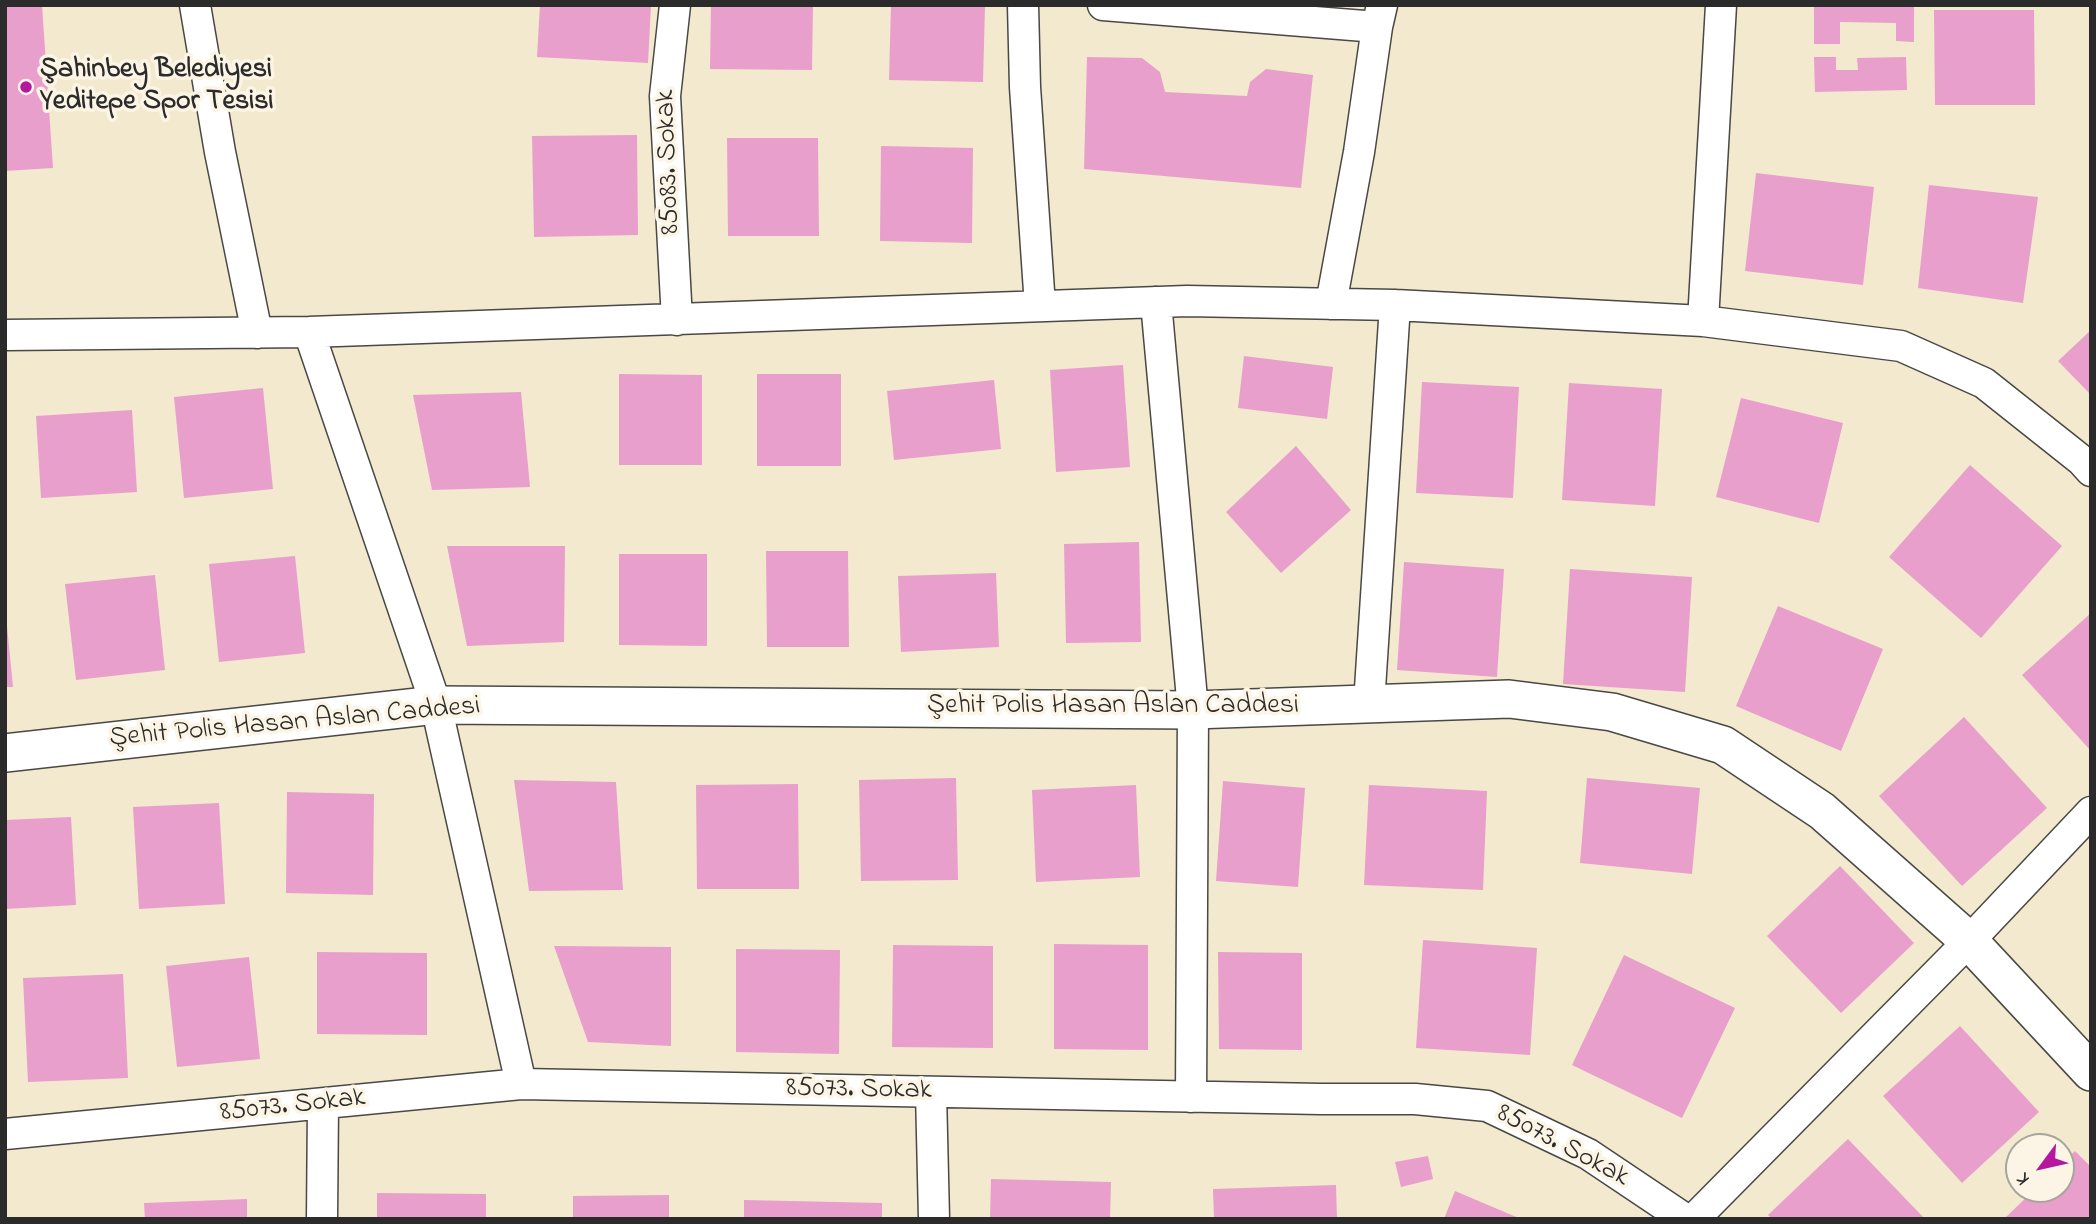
<!DOCTYPE html>
<meta charset="utf-8">
<style>
body{margin:0}
#map{position:relative;width:2096px;height:1224px;overflow:hidden;background:#f2e9cf;font-family:"Indie Flower",sans-serif}
canvas{display:block}
.frame{position:absolute;inset:0;border:7px solid #2b2b2b;pointer-events:none}
.north{position:absolute;left:2005px;top:1133px;width:70px;height:70px;box-sizing:border-box;background:#fcf5e5;border:2px solid #a8a49b;border-radius:50%;rotate:237deg;font-size:19px;font-weight:700;line-height:28px;text-align:center;color:#2b2b2b}
.north::after{content:'';display:block;margin:auto;width:24px;height:32px;background:#b5179e;clip-path:polygon(50% 0,100% 100%,50% 72%,0 100%)}
</style>
<div id="map">
<canvas width="2096" height="1224"></canvas>
<div class="frame"></div>
<div class="north">K</div>
</div>
<script>
const ctx = document.querySelector('canvas').getContext('2d');
ctx.lineJoin = 'round';
function paint(path, color) { ctx.fillStyle = color; ctx.fill(path, 'evenodd'); }
function strokePath(path, color, width, dash) { ctx.strokeStyle = color; ctx.lineWidth = width; ctx.lineCap = dash ? 'butt' : 'round'; ctx.setLineDash(dash || []); ctx.stroke(path); }
function label(font, color, halo, rows, align = 'center') {
  ctx.font = font + ' "Indie Flower",sans-serif'; ctx.lineWidth = 7; ctx.setLineDash([]); ctx.textBaseline = 'middle'; ctx.strokeStyle = halo; ctx.fillStyle = color; for (const [text, x, y, turn = 0] of rows) {
    ctx.save(); ctx.translate(x, y); ctx.rotate((+turn || 0) * Math.PI / 180); ctx.textAlign = isNaN(turn) ? turn : align; if (halo) ctx.strokeText(text, 0, 0); ctx.fillText(text, 0, 0); ctx.restore();
  }
}
paint(new Path2D(`
 M5 5H42L53 168 5 171Z
 M540 5H651L648 63 537 57Z
 M711 5H813L812 70 710 69Z
 M891 5 985 6 983 82 889 80Z
 M1814 5H1914V42L1896 41V23L1840 22V44H1814Z
 M1934 10H2034L2035 105H1935Z
 M1087 57 1142 58 1160 72 1165 92 1247 96 1250 82 1266 69 1313 75 1301 188 1084 169Z
 M1814 57H1836V70H1858L1857 58 1906 57 1907 90 1815 92Z
 M637 135 638 235 534 237 532 136Z
 M727 138H818L819 236H728Z
 M881 146 973 148 972 243 880 241Z
 M1756 173 1874 187 1863 285 1745 271Z
 M1929 185 2038 197 2023 303 1918 288Z
 M2091 330V395L2058 361Z
 M1244 356 1333 367 1327 419 1238 408Z
 M1123 365 1130 467 1056 472 1050 370Z
 M619 374 702 375V465H619Z
 M757 374H841V466H757Z
 M994 380 1001 449 894 460 887 391Z
 M1422 382 1519 387 1513 498 1416 493Z
 M1569 383 1662 389 1655 506 1562 500Z
 M263 388 273 489 184 498 174 397Z
 M521 392 530 487 432 490 413 395Z
 M1741 398 1843 423 1819 523 1716 497Z
 M132 410 137 492 41 498 36 416Z
 M1296 446 1351 510 1281 573 1226 512Z
 M1970 465 2062 546 1981 638 1889 557Z
 M1139 542 1141 642 1066 643 1064 544Z
 M447 546H565L564 642 467 646Z
 M766 551H848L849 647H767Z
 M619 554H707V646L619 645Z
 M295 556 305 653 219 662 209 564Z
 M1404 562 1504 569 1497 677 1397 670Z
 M1570 569 1692 577 1685 692 1563 684Z
 M996 573 999 647 901 652 898 576Z
 M155 575 165 670 76 680 65 584Z
 M1778 606 1883 649 1841 751 1736 706Z
 M2091 613V751L2022 675Z
 M5 626H7L13 687H5Z
 M1964 717 2047 808 1962 886 1879 796Z
 M956 778 958 880 861 881 859 780Z
 M1587 778 1700 788 1692 874 1580 863Z
 M514 780 616 782 623 890 529 891Z
 M1223 781 1305 788 1298 887 1216 881Z
 M798 784 799 889H697L696 785Z
 M1136 785 1140 877 1036 882 1032 790Z
 M1369 785 1487 791 1483 890 1364 885Z
 M287 792 374 794 373 895 286 893Z
 M219 803 225 904 139 909 133 807Z
 M71 817 76 905 5 909V820Z
 M1840 866 1914 943 1841 1013 1767 936Z
 M1423 940 1537 948 1530 1055 1416 1048Z
 M1054 944 1148 945V1050L1054 1049Z
 M893 945 993 946V1048L892 1047Z
 M554 946 671 947V1046L588 1042Z
 M736 949 840 950 839 1054 736 1052Z
 M317 952 427 953V1035L317 1034Z
 M1218 952 1302 953V1050L1219 1049Z
 M1624 955 1735 1008 1682 1118 1572 1065Z
 M249 957 260 1059 177 1067 166 966Z
 M123 974 128 1078 28 1082 23 978Z
 M1960 1026 2039 1112 1962 1183 1883 1096Z
 M1848 1139 1925 1219H1772L1768 1215Z
 M2075 1151 2091 1167V1219H2004L2035 1189H2061V1164Z
 M1428 1156 1433 1179 1401 1187 1395 1162Z
 M991 1179 1111 1182 1110 1219H990Z
 M1336 1185 1337 1219H1214L1213 1189Z
 M1455 1191 1521 1219H1444Z
 M377 1193 486 1194V1219H377Z
 M669 1195V1219H573V1196Z
 M247 1199V1219H145L144 1203Z
 M744 1200 882 1203V1219H744Z`), '#e89fcc');
const minor = new Path2D(`
 M195 5 220 152 257 333
 M675 5 665 96 677 320
 M1023 5 1025 87 1040 306
 M1103 5 1377 27
 M1156 302 1193 710 1191 1097
 M1331 304 1359 152 1377 27 1382 5
 M1703 321 1721 5
 M309 332 436 705 521 1084
 M5 335 309 332 1187 301 1395 305 1703 321 1901 346 1984 383 2081 460 2091 471
 M1369 704 1395 305
 M931 1092 934 1219
 M5 1134 521 1084 1321 1099H1415L1487 1106 1588 1154 1685 1219
 M322 1219 323 1104
 M1694 1219 1969 941 2091 812`);
const tertiary = new Path2D(`
 M5 753 436 705 1193 710 1509 699 1612 712 1723 745 1822 811 1969 941 2091 1072`);
strokePath(minor, '#494844', 33);
strokePath(tertiary, '#494844', 40);
strokePath(minor, '#fff', 30);
strokePath(tertiary, '#fff', 37);
for (const [x, y, r, color] of [
 [26,87,7,"#b5179e"]
]) { const dot = new Path2D(); dot.arc(x, y, r, 0, 2 * Math.PI); ctx.fillStyle = color; ctx.fill(dot); strokePath(dot, '#fcf5e5', 2.5); }
label('bold 28px', '#2b2b2b', '#fcf5e5', [
 ["Şahinbey Belediyesi",40,71],
 ["Yeditepe Spor Tesisi",40,103]
], 'left');
label('28px', '#2b2b2b', '#fcf5e5', [
 ["85083. Sokak",670,162,-92],
 ["Şehit Polis Hasan Aslan Caddesi",1113,707],
 ["Şehit Polis Hasan Aslan Caddesi",295,724,-5],
 ["85073. Sokak",859,1091,1],
 ["85073. Sokak",293,1107,-6],
 ["85073. Sokak",1562,1147,28]
]);
</script>
